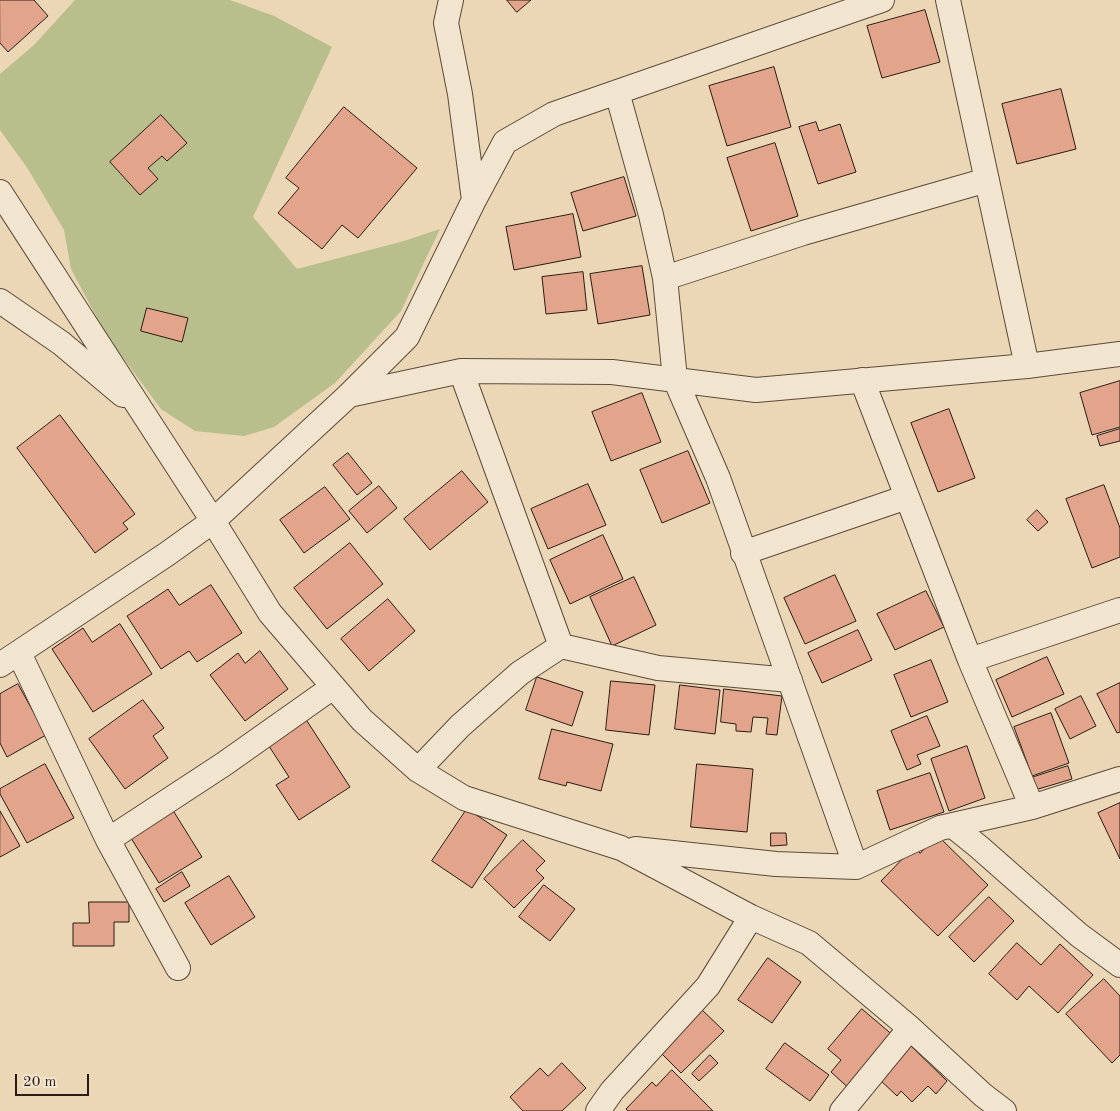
<!DOCTYPE html>
<style>
body{margin:0}
#map{position:relative;width:1120px;height:1111px;overflow:hidden;background:#ebd7b5;font-family:"Old Standard TT",serif}
canvas{display:block}
.scale{position:absolute;left:15px;top:1074px;width:74px;height:22px;box-sizing:border-box;border:2px solid #2b1b14;border-top:0;padding-left:6px;font-size:15px;line-height:18px;white-space:nowrap;color:#2b1b14;-webkit-text-stroke:4px #f2e5cf;paint-order:stroke}
</style>
<div id="map">
<canvas width="1120" height="1111"></canvas>
<div class="scale">20 m</div>
</div>
<script>
const ctx = document.querySelector('canvas').getContext('2d');
ctx.lineJoin = 'round';
function paint(path, color) { ctx.fillStyle = color; ctx.fill(path, 'evenodd'); }
function strokePath(path, color, width, dash) { ctx.strokeStyle = color; ctx.lineWidth = width; ctx.lineCap = dash ? 'butt' : 'round'; ctx.setLineDash(dash || []); ctx.stroke(path); }
paint(new Path2D(`
 M75 0H230L274 16 332 47 253 217 297 269 404 241 440 229 401 311 335 383 274 427 244 436 195 431 161 409 106 335 71 269 64 230 28 169 0 130V74L34 45Z`), '#b8be8c');
const building = new Path2D(`
 M0 0H34L48 16 8 52 0 43Z
 M507 0H531L517 12Z
 M925 10 940 62 882 78 867 26Z
 M774 67 791 127 727 146 709 86Z
 M1061 89 1076 149 1017 164 1002 104Z
 M344 107 417 168 358 238 342 225 322 249 278 213 299 188 286 178Z
 M161 115 187 143 167 161 162 156 148 168 158 179 140 195 110 162Z
 M816 122 819 131 840 124 856 172 818 184 799 127Z
 M775 143 798 216 751 231 727 158Z
 M624 177 636 216 583 231 571 193Z
 M573 214 581 257 514 270 506 227Z
 M642 266 650 315 598 324 590 274Z
 M583 272 587 310 546 314 542 277Z
 M147 308 188 318 182 342 141 331Z
 M1120 381V427L1092 435 1080 393Z
 M642 393 661 442 611 461 592 412Z
 M949 409 975 478 938 492 911 423Z
 M60 415 135 514 123 523 128 529 95 553 17 448Z
 M1120 429V441L1100 446 1097 436Z
 M688 451 710 503 662 523 640 470Z
 M348 453 372 483 357 495 333 465Z
 M462 471 488 502 430 550 404 519Z
 M588 484 606 525 548 549 531 509Z
 M1104 485 1120 528V557L1092 568 1066 499Z
 M379 486 397 508 367 533 349 511Z
 M325 487 350 519 304 553 280 520Z
 M1037 510 1048 522 1038 531 1027 520Z
 M603 535 623 579 570 604 550 560Z
 M350 543 383 584 327 629 294 588Z
 M835 575 856 621 805 644 784 598Z
 M634 577 656 625 612 646 590 597Z
 M211 585 242 633 197 662 189 651 161 669 127 616 168 589 179 605Z
 M926 591 944 627 895 650 877 614Z
 M388 599 415 631 369 671 341 639Z
 M120 624 152 674 93 712 52 649 83 628 92 642Z
 M858 630 872 660 822 683 808 653Z
 M260 651 288 689 245 721 210 675 238 653 245 663Z
 M1047 657 1064 694 1012 717 996 680Z
 M931 660 948 702 911 717 894 675Z
 M537 677 583 692 572 726 526 710Z
 M611 681 655 685 649 735 606 730Z
 M1120 683V732L1117 733 1097 694Z
 M18 684 46 735 7 757 0 743V694Z
 M680 685 720 690 715 734 675 729Z
 M724 689 782 696 777 735 766 734 768 718 753 717 751 732 736 731V724L721 722Z
 M1081 696 1096 726 1070 739 1055 709Z
 M143 700 164 728 153 736 168 758 125 789 89 739Z
 M1051 713 1069 763 1032 776 1014 727Z
 M303 715 350 787 299 820 276 785 289 777 265 740Z
 M927 716 940 746 917 755 921 764 907 770 891 731Z
 M552 729 613 744 601 791 567 782 566 786 539 779Z
 M967 746 985 798 949 811 931 759Z
 M45 764 74 818 27 843 0 794V789Z
 M697 764 753 769 747 832 691 827Z
 M1068 766 1072 779 1035 790 1031 778Z
 M930 773 944 812 890 830 877 791Z
 M1120 803V859L1098 813Z
 M467 809 507 835 472 888 432 861Z
 M0 811 20 846 0 857Z
 M174 812 202 857 159 883 131 838Z
 M771 833H786L787 845 771 846Z
 M937 835 988 885 938 936 881 881 914 847 920 853Z
 M523 840 545 861 536 870 544 878 514 908 484 879Z
 M182 872 190 886 164 902 156 889Z
 M229 876 255 917 211 945 185 903Z
 M544 885 575 909 550 941 519 917Z
 M989 897 1014 921 974 962 949 937Z
 M89 902H129V922H114V946H73V923H89Z
 M1017 943 1041 965 1060 944 1093 975 1058 1013 1029 986 1017 1000 989 974Z
 M768 958 801 982 772 1023 738 1000Z
 M1104 979 1120 996V1055L1112 1063 1066 1014Z
 M698 1006 724 1031 681 1073 655 1047Z
 M862 1009 895 1037 853 1092 831 1072 841 1060 828 1049Z
 M785 1043 829 1075 810 1101 766 1069Z
 M910 1045 947 1081 936 1094 928 1086 912 1102 901 1091 897 1096 878 1078Z
 M710 1055 718 1063 699 1081 692 1074Z
 M562 1063 586 1088 562 1111H523L510 1097 540 1068 548 1076Z
 M672 1070 713 1111H628L626 1109 652 1082 656 1086Z`);
paint(building, '#e2a48b');
strokePath(building, '#2b1b14', 1);
const minor = new Path2D(`
 M451 0 446 23 460 94 474 200
 M948 0 1027 366
 M617 92 651 215 665 278 675 379 718 478 856 867
 M0 192 213 521 270 613 362 720 418 770 464 798 621 848 751 917 809 943 910 1028 983 1095 1004 1111
 M665 278 803 233 987 180
 M0 301 61 343 123 395
 M461 371 561 646 658 668 790 680
 M862 380 970 660 1032 807
 M349 395 461 371 612 372 756 390 1027 366 1120 354
 M743 553 907 497
 M19 653 108 840 178 968
 M970 660 1120 610
 M0 665 167 554 213 521 349 395 407 337 474 200 505 142 554 114 882 0
 M418 770 460 726 520 673 561 646
 M953 826 979 847 1079 935 1120 965
 M108 840 224 764 333 687
 M635 849 776 864 856 867 940 828 1032 807 1120 779
 M598 1111 612 1091 708 986 751 917
 M842 1111 910 1028`);
strokePath(minor, '#5b4a3c', 26);
strokePath(minor, '#f2e5cf', 24);
</script>
